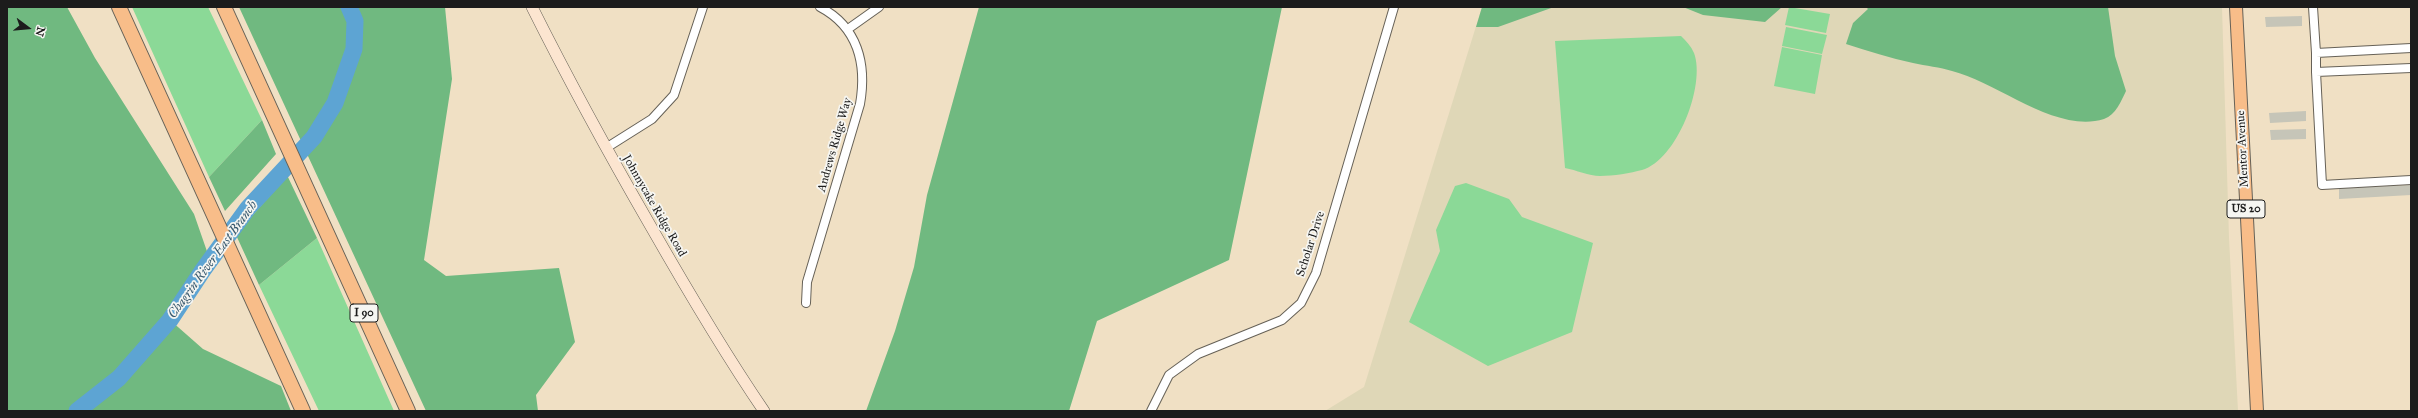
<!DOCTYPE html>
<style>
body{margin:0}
#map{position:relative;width:2418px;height:418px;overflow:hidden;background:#f0e0c4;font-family:"IM FELL Great Primer",serif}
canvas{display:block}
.frame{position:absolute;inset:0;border:8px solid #1c1c1c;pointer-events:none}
.north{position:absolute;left:8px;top:8px;width:40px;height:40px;-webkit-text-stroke:3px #f6f6f2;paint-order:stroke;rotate:106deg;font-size:11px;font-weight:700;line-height:16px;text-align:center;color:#1c1c1c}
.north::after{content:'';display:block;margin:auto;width:14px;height:18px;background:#1c1c1c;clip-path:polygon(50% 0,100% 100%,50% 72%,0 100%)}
</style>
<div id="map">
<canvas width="2418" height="418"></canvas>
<div class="frame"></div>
<div class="north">N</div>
</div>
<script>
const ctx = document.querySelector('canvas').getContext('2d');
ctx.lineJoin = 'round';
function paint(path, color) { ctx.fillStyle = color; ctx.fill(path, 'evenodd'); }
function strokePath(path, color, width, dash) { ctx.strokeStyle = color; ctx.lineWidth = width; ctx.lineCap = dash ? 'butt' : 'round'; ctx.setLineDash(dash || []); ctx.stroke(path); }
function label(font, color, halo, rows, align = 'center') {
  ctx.font = font + ' "IM FELL Great Primer",serif'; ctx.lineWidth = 3.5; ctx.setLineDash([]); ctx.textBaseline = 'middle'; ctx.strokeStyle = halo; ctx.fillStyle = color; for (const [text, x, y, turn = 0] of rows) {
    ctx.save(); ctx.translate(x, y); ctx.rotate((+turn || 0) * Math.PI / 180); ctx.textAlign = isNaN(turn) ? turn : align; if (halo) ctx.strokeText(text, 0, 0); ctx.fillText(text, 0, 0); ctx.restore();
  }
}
paint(new Path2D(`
 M1482 7H2222L2229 238 2238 411H1325L1364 387Z`), '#dfd7b7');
paint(new Path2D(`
 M2302 16V26L2266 27 2265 17Z
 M2306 111V121L2270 123 2269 113Z
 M2306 129V139L2271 140 2270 130Z
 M2411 185V195L2339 199V188Z`), '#c6c5b8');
paint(new Path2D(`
 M132 7H208L262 120 209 177Z
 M1789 7 1830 14 1826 33 1785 25Z
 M1786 27 1827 35 1822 54 1782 46Z
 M1681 36C1686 41 1691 46 1694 53 1706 85 1677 160 1642 170 1631 173 1613 176 1600 176 1589 176 1576 170 1565 168L1555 41Z
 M1782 47 1822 55 1815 94 1774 86Z
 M1466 183 1509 199 1522 217 1593 243 1572 332 1488 366 1409 322 1440 251 1436 230 1455 186Z
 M317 238 394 411H319L259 285Z`), '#8bd997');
paint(new Path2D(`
 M7 7H67L95 58 194 214 210 260 170 320 203 349 281 386 291 411H7Z
 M239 7H445L452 79 424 260 446 276 559 268 575 342 536 395 538 411H426Z
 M979 7H1282L1229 260 1097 321 1069 411H866L895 331 914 267 927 195Z
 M1482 7H1554L1498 27H1476Z
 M1683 7H1782L1765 22 1703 15Z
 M1866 7H2108L2115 56 2126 91C2121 101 2116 115 2104 119 2056 134 1997 82 1952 71 1940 67 1926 66 1913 63 1890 58 1868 51 1846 44L1853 23 1868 9Z
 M262 120 276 154 225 211 209 177Z
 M287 175 317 238 259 285 236 235Z`), '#70b980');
strokePath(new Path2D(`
 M77 411 119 378 170 320 203 270 248 208 314 137 335 103 354 49 355 21 349 7`), '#5da4d3', 17);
const street = new Path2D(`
 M2313 7 2316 53 2411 48
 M848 29 879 7
 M2316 53V72L2411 68
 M2316 72 2322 185 2411 180
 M606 148 652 119 674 95 703 7
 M806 303 807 282 860 104C867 64 858 27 820 7
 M1151 411 1169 375 1198 354 1282 320 1301 303 1316 273 1394 7`);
const secondary = new Path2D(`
 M532 7C569 81 609 154 650 225 686 288 723 351 764 411`);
const primary = new Path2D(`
 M2236 7 2257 411`);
const highway = new Path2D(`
 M119 7 303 411
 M224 7 408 411`);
strokePath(street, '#666157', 10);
strokePath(secondary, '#666157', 12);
strokePath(primary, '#666157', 14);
strokePath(highway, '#666157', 16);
strokePath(street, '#fff', 8);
strokePath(secondary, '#fce5d0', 11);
strokePath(primary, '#f8bd89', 12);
strokePath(highway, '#f8bd89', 14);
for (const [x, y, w] of [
 [2246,209,38],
 [364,313,28]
]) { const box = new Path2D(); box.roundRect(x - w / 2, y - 9, w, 18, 3); ctx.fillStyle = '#f6f6f2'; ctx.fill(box); strokePath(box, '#1c1c1c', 1); }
label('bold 11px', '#1c1c1c', null, [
 ["US 20",2246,209],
 ["I 90",364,313]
]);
label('12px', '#1c1c1c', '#f6f6f2', [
 ["Andrews Ridge Way",835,145,-74],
 ["Mentor Avenue",2243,149,-93],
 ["Johnnycake Ridge Road",654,206,60],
 ["Scholar Drive",1311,244,-72]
]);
label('italic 13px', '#39596e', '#f6f6f2', [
 ["Chagrin River East Branch",213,260,-54]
]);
</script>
